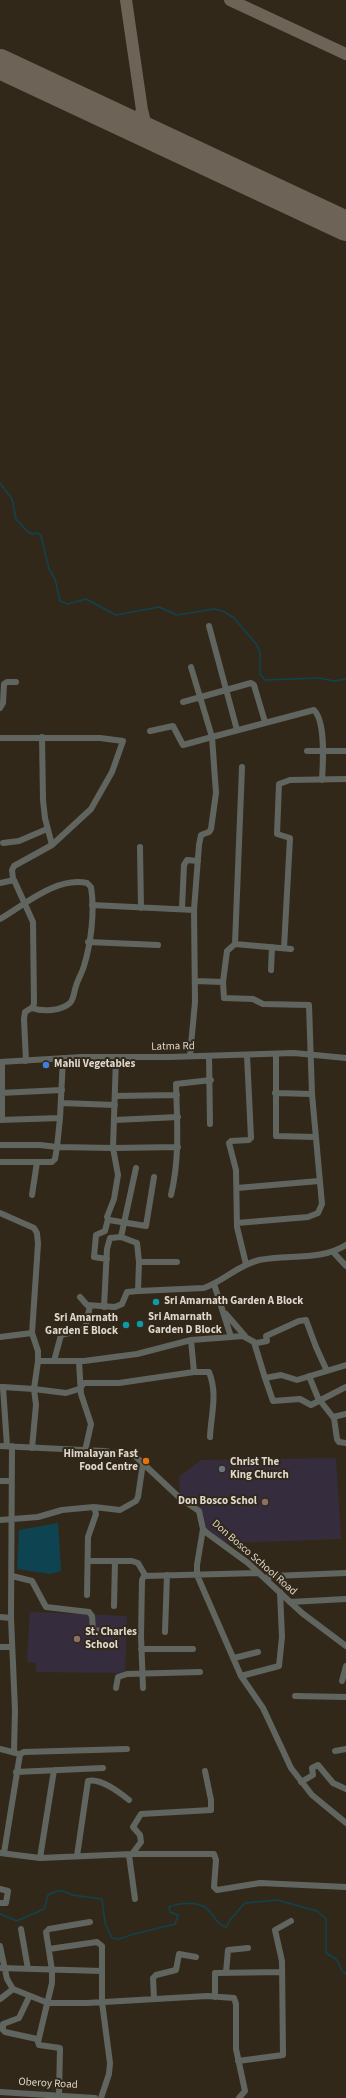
<!DOCTYPE html>
<style>
body{margin:0}
canvas{display:block;background:#322819}
</style>
<canvas width="346" height="2098"></canvas>
<script>
const ctx = document.querySelector('canvas').getContext('2d');
ctx.lineJoin = 'round';
function paint(path, color) { ctx.fillStyle = color; ctx.fill(path, 'evenodd'); }
function strokePath(path, color, width, dash) { ctx.strokeStyle = color; ctx.lineWidth = width; ctx.lineCap = dash ? 'butt' : 'round'; ctx.setLineDash(dash || []); ctx.stroke(path); }
function label(font, color, halo, rows, align = 'center') {
  ctx.font = font + ' "Source Sans 3",sans-serif'; ctx.lineWidth = 4; ctx.setLineDash([]); ctx.textBaseline = 'middle'; ctx.strokeStyle = halo; ctx.fillStyle = color; for (const [text, x, y, turn = 0] of rows) {
    ctx.save(); ctx.translate(x, y); ctx.rotate((+turn || 0) * Math.PI / 180); ctx.textAlign = isNaN(turn) ? turn : align; if (halo) ctx.strokeText(text, 0, 0); ctx.fillText(text, 0, 0); ctx.restore();
  }
}
paint(new Path2D(`
 M336 1458 341 1539 226 1543 205 1528 201 1511 180 1494 179 1477 201 1460Z
 M30 1612 127 1616 125 1673 36 1672V1663L27 1662Z`), '#352d3d');
paint(new Path2D(`
 M58 1523 61 1571 50 1574 17 1569 19 1530Z`), '#0e4351');
strokePath(new Path2D(`
 M0 483 12 499 16 519 28 532 32 534 38 533 41 536 49 569 55 579 60 601 68 604 86 599 116 615 159 607 177 615 214 609 223 611 234 618 257 645 260 653V674L265 680 319 678 334 681 346 679
 M0 1914 17 1921 44 1909 48 1895 57 1891H63L72 1895 102 1899 105 1923 112 1938 119 1939 134 1934 175 1924 178 1915 170 1912 169 1907C178 1903 195 1902 203 1906 213 1911 215 1924 226 1927L230 1920 245 1903 277 1900 317 1911 326 1919V1953L336 1959 343 1972 346 1974`), '#0e4351', 1.5);
strokePath(new Path2D(`
 M126 0 142 110 145 122 152 133
 M230 0 346 54
 M128 122 139 117 142 110`), '#6d6457', 12);
strokePath(new Path2D(`
 M0 64 346 226`), '#6d6457', 30);
strokePath(new Path2D(`
 M209 626 237 730
 M183 702 251 683 254 685 265 722
 M0 708 3 703 4 684 7 682H16
 M150 731 173 726 183 745 212 737 191 667
 M0 738H100L123 741 112 772 91 809 52 845
 M307 751H346
 M3 843 19 841 47 829
 M140 847 141 908
 M13 879 12 870 14 866 52 845 45 818 43 800 42 737
 M0 883 14 880 33 922 34 1003 33 1007 25 1012 24 1019 26 1061
 M92 905 194 910
 M182 908 184 865 187 860 198 861
 M0 919C24 905 57 876 87 883L91 887C95 911 91 943 84 966 82 973 78 979 76 986 74 991 74 999 70 1003 61 1011 43 1012 32 1008
 M88 942 158 945
 M235 944 242 767
 M284 948 290 838 277 834 279 784 290 780 346 779
 M271 970 272 947
 M195 981 223 982 227 951 235 944 291 949
 M223 982 224 998 253 999 263 1004 309 1005 312 1094 322 1204 318 1213 308 1217 237 1223
 M276 1054V1136L315 1137
 M190 1056 195 1002 194 910 199 845 201 835 209 832 211 829 216 793 212 737 314 710C326 722 323 763 322 780
 M209 1056 210 1124
 M116 1058 113 1148 178 1147
 M0 1062 82 1057H169L294 1053 346 1058
 M2 1062V1120
 M0 1093 62 1090
 M275 1093 312 1094
 M116 1096 177 1095
 M61 1103 115 1105
 M60 1118 63 1058
 M0 1120 60 1118 57 1147 113 1148 118 1175 114 1199 107 1217 109 1220 146 1226 154 1177
 M115 1120 178 1117
 M0 1145H40L57 1147 55 1159 52 1162H0
 M237 1188 319 1181
 M32 1195 37 1162
 M171 1195C180 1158 177 1122 176 1084L211 1080
 M0 1213 34 1228 37 1233 38 1244 32 1333
 M121 1237 136 1168
 M334 1253 346 1266
 M107 1259 94 1257 96 1235 105 1231 108 1219
 M177 1262H139L138 1291 204 1288C224 1281 238 1265 259 1260 287 1254 321 1261 346 1245
 M246 1264 237 1227 236 1170 229 1143 231 1141 249 1140 251 1138 247 1055
 M214 1284 231 1337 243 1336 254 1342 265 1378 281 1375 297 1380 346 1365
 M80 1297 87 1305 115 1307 122 1304 127 1292 138 1291
 M104 1307 107 1249 110 1238 121 1237 137 1243 139 1262
 M226 1314 245 1336
 M0 1337 32 1333 38 1351V1361H84L137 1354 191 1340 231 1337
 M191 1340 194 1372H209C218 1394 211 1414 210 1437
 M254 1342 257 1343 267 1341 266 1336 299 1321 306 1320 316 1347 327 1371
 M54 1361 61 1335 85 1329 90 1306
 M79 1362 81 1394 91 1424 85 1451
 M309 1376 318 1398 333 1417 346 1414
 M265 1378 273 1401 300 1399 311 1405 346 1387
 M0 1387H3L7 1446
 M3 1387 34 1389 38 1361
 M334 1418 337 1439 339 1442 346 1443
 M0 1446 104 1451 135 1456 181 1499 199 1511 203 1529 207 1533 248 1563 302 1613 346 1646
 M12 1446 11 1618 15 1710 14 1752
 M32 1448 36 1405 34 1389 66 1393 79 1389 84 1383H119L194 1372
 M0 1481H11
 M0 1520 38 1517 62 1510 94 1507 120 1510 136 1501 138 1497 143 1463
 M203 1529 197 1565V1575L241 1676 279 1666 282 1637 280 1592
 M89 1561H132L138 1563 145 1575
 M12 1576 32 1581 46 1607 89 1612 92 1616 93 1630 110 1632
 M265 1578 273 1576 346 1573
 M87 1595 88 1537 96 1514 94 1507
 M290 1602 346 1599
 M114 1606 115 1561
 M0 1617 11 1618
 M165 1632 167 1575
 M0 1647H12
 M141 1649H193
 M234 1658 258 1652
 M241 1676 263 1708 291 1768 312 1795 346 1823
 M342 1681 346 1666
 M116 1688 118 1677 127 1674 200 1672
 M143 1688 141 1636 142 1580 144 1576 259 1573
 M295 1696 346 1697
 M0 1749 16 1753
 M335 1751 346 1749
 M16 1772 103 1768
 M301 1782 313 1775 312 1768 318 1765 333 1783 346 1789
 M0 1853 40 1858 132 1854 141 1842 140 1835 133 1827 141 1814 211 1810V1800L205 1771
 M4 1853 20 1754 24 1752 127 1749
 M132 1854H214L216 1860 214 1887 217 1890 260 1883 346 1887
 M129 1855 135 1899
 M77 1856 88 1781C101 1778 119 1792 129 1800
 M40 1858 54 1770
 M0 1889 8 1891 6 1903H0
 M21 1929 28 1969
 M0 1946 7 1979 13 1989 48 2003H87L207 1996 234 1998 236 2004V2049L245 2091 239 2098
 M49 1949 97 1942 102 1946V2002L110 2063 109 2074 101 2098
 M0 1968 102 1971
 M226 1973 228 1950 248 1948
 M29 1997 19 2018 3 2024V2030L5 2032 37 2039
 M215 1997V1973L282 1972
 M0 1999 13 1989
 M154 1999 153 1978 156 1975 176 1970 179 1954 196 1957
 M238 2061 283 2055 282 1961 275 1930 291 1921
 M0 2092 95 2098
 M59 2095 60 2048 39 2045 38 2042 52 1983V1970L46 1932 49 1929 90 1922`), '#60665f', 6);
for (const [x, y, r, color] of [
 [46,1065,4,"#3f7fe0"],
 [156,1302,4,"#0f9aa8"],
 [140,1324,4,"#0f9aa8"],
 [126,1325,4,"#0f9aa8"],
 [146,1461,4,"#e8710a"],
 [222,1469,4,"#6b7280"],
 [265,1502,4,"#8d6e63"],
 [77,1639,4,"#8d6e63"]
]) { const dot = new Path2D(); dot.arc(x, y, r, 0, 2 * Math.PI); ctx.fillStyle = color; ctx.fill(dot); strokePath(dot, '#322819', 1.5); }
label('11px', '#ddd7cd', '#322819', [
 ["Latma Rd",173,1047,-1],
 ["Don Bosco School Road",254,1558,41],
 ["Oberoy Road",48,2084,3]
]);
label('bold 11px', '#ddd7cd', '#322819', [
 ["Mahli Vegetables",54,1065],
 ["Sri Amarnath Garden A Block",164,1302],
 ["Sri Amarnath",148,1318],
 ["Garden D Block",148,1331],
 ["Sri Amarnath",118,1319,"right"],
 ["Garden E Block",118,1332,"right"],
 ["Himalayan Fast",138,1455,"right"],
 ["Food Centre",138,1468,"right"],
 ["Christ The",230,1463],
 ["King Church",230,1476],
 ["Don Bosco Schol",257,1502,"right"],
 ["St. Charles",85,1633],
 ["School",85,1646]
], 'left');
</script>
